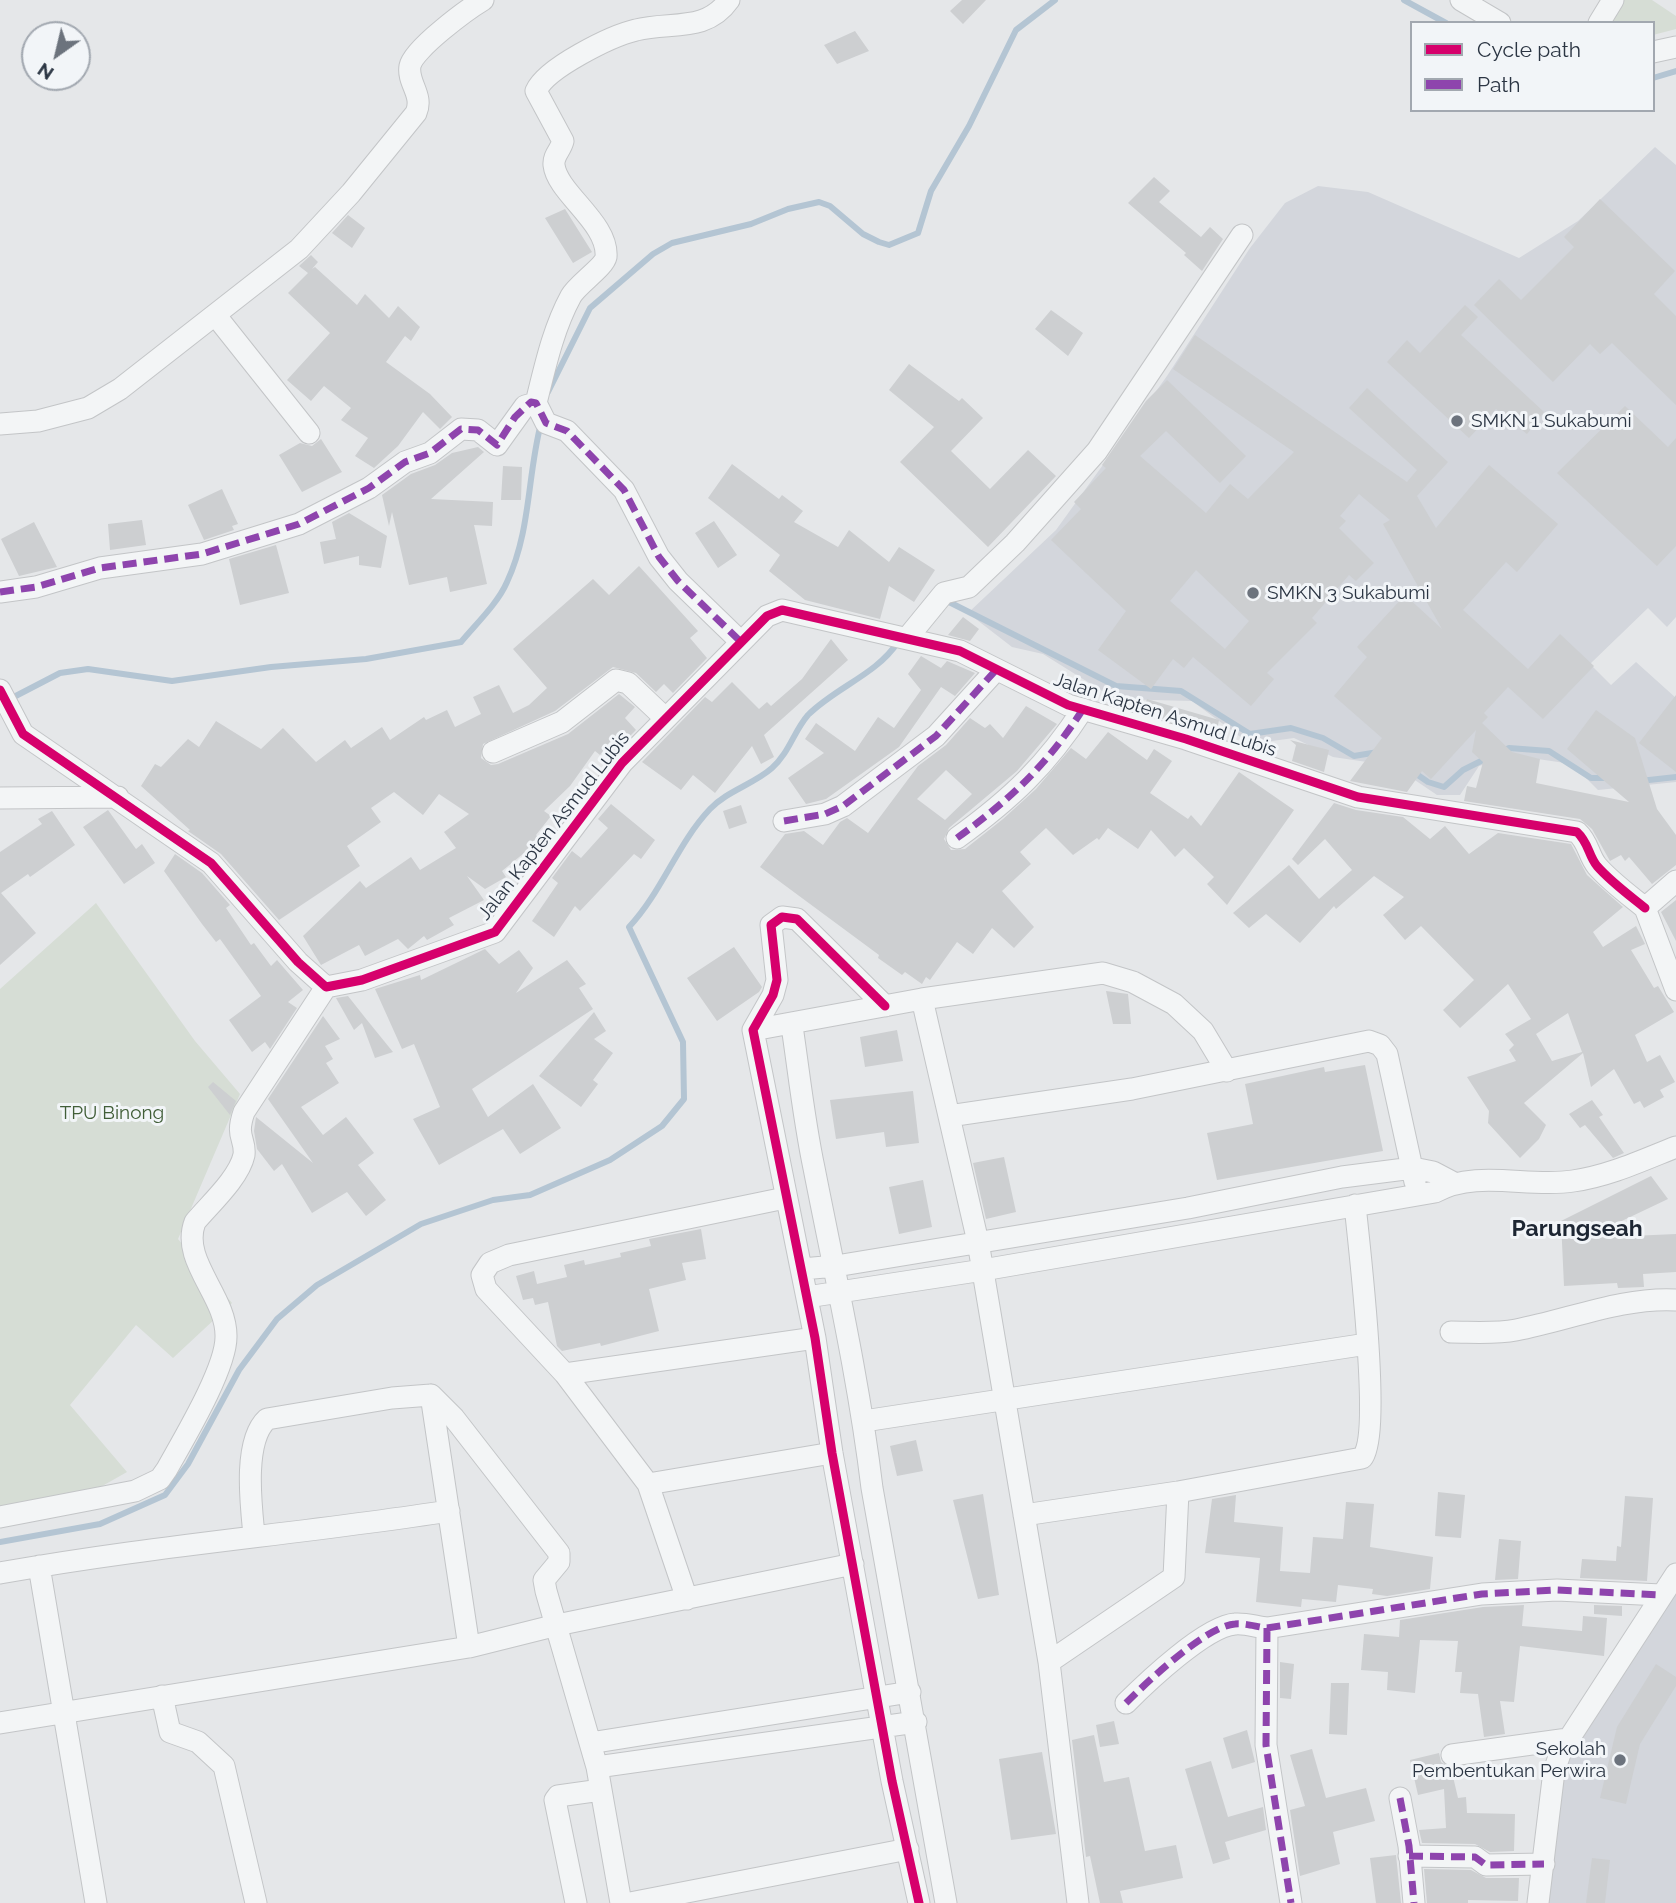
<!DOCTYPE html>
<style>
body{margin:0}
#map{position:relative;width:1676px;height:1903px;overflow:hidden;background:#e5e7e9;font-family:Raleway,sans-serif}
canvas{display:block}
.legend{position:absolute;left:1410px;top:21px;width:245px;height:91px;box-sizing:border-box;background:#f2f5f8;border:2px solid #a2a8b0;margin:0;padding:9px 12px;list-style:none;font-size:21px;color:#2b3543}
.legend li{display:flex;align-items:center;gap:14px;height:35px}
.legend b{width:35px;border:2px solid #a2a8b0}
.north{position:absolute;left:21px;top:21px;width:70px;height:70px;box-sizing:border-box;background:#f2f5f8;border:2px solid #a2a8b0;border-radius:50%;rotate:214deg;font-size:19px;font-weight:700;line-height:28px;text-align:center;color:#2b3543}
.north::after{content:'';display:block;margin:auto;width:24px;height:32px;background:#6c737d;clip-path:polygon(50% 0,100% 100%,50% 72%,0 100%)}
</style>
<div id="map">
<canvas width="1676" height="1903"></canvas>
<ul class="legend">
<li><b style="height:9px;background:#d6006c"></b>Cycle path</li>
<li><b style="height:9px;background:#8e44ad"></b>Path</li>
</ul>
<div class="north">N</div>
</div>
<script>
const ctx = document.querySelector('canvas').getContext('2d');
ctx.lineJoin = 'round';
function paint(path, color) { ctx.fillStyle = color; ctx.fill(path, 'evenodd'); }
function strokePath(path, color, width, dash) { ctx.strokeStyle = color; ctx.lineWidth = width; ctx.lineCap = dash ? 'butt' : 'round'; ctx.setLineDash(dash || []); ctx.stroke(path); }
function label(font, color, halo, rows, align = 'center') {
  ctx.font = font + ' Raleway,sans-serif'; ctx.lineWidth = 6; ctx.setLineDash([]); ctx.textBaseline = 'middle'; ctx.strokeStyle = halo; ctx.fillStyle = color; for (const [text, x, y, turn = 0] of rows) {
    ctx.save(); ctx.translate(x, y); ctx.rotate((+turn || 0) * Math.PI / 180); ctx.textAlign = isNaN(turn) ? turn : align; if (halo) ctx.strokeText(text, 0, 0); ctx.fillText(text, 0, 0); ctx.restore();
  }
}
paint(new Path2D(`
 M1655 147 1676 165V617L1667 627 1648 608 1590 664 1611 685 1636 662 1676 698V782L1598 790 1572 764 1517 756 1479 766 1460 795H1437L1394 766 1333 757 1294 738 1250 744 1192 701 1115 699 1043 654 1012 647 968 613 1056 530 1167 376 1250 248 1285 203 1318 186 1368 192 1519 258 1578 221Z
 M1676 1591V1903H1540L1550 1790 1577 1731Z`), '#d3d6dc');
paint(new Path2D(`
 M1622 0H1652L1676 16V29L1653 35V23H1607Z
 M96 903 195 1041 240 1094 178 1239 232 1303 173 1358 136 1325 70 1405 127 1472 67 1506 0 1516V989Z`), '#d6ddd5');
strokePath(new Path2D(`
 M1404 0 1446 23
 M1653 78 1676 71
 M548 392 590 308 653 254 672 243 751 224 788 209 819 202 830 206 863 234 879 242 889 245 918 233 931 191 969 126 1016 30 1055 0
 M944 603 949 602 1116 686 1181 691 1250 734 1291 728 1323 738 1354 756 1378 752
 M8 700 60 673 88 669 172 681 271 667 366 659 461 642C476 624 498 603 507 582 531 530 527 478 541 423
 M1502 751 1509 748 1549 751 1591 778H1609
 M1412 771 1428 782 1444 787 1463 770 1489 757
 M1640 781 1676 777
 M0 1542 100 1524 165 1495 188 1464 239 1370 277 1319 317 1285 421 1224 493 1200 530 1195 610 1160 662 1126 684 1099 683 1042 629 927C662 892 677 844 710 809 727 791 754 784 772 768 789 753 794 731 808 715 836 687 876 675 898 642`), '#b4c5d3', 6);
paint(new Path2D(`
 M962 0H986L963 24 950 11Z
 M855 31 869 51 837 64 824 45Z
 M1154 177 1170 191 1159 202 1201 237 1210 227 1223 239 1202 271 1184 255 1186 253 1128 203Z
 M1600 199 1675 271 1654 294 1676 316V405L1612 343 1600 354 1590 344 1553 382 1474 305 1499 279 1521 300 1574 247 1564 237Z
 M565 209 592 252 573 263 545 218Z
 M348 215 365 228 352 248 332 233Z
 M311 255 318 262 312 269 315 267 357 305 365 294 389 318 398 306 420 327 411 341 405 336 386 362 430 394 452 417 440 429 423 412 398 446 374 468 355 456 368 438 341 420 351 408 324 386 311 401 287 380 330 333 288 293 308 273 299 266Z
 M1465 305 1478 317 1461 335 1544 412 1527 434 1496 409 1469 438 1387 362 1407 340 1420 353Z
 M1051 310 1083 333 1068 356 1035 329Z
 M1195 335 1407 482 1417 470 1349 408 1367 388 1448 462 1417 496 1436 528 1489 465 1558 524 1517 572 1506 562 1463 610 1528 669 1560 634 1594 666 1543 719 1508 687 1484 713 1488 717 1482 723 1512 752 1540 759 1536 783 1629 802 1567 749 1596 710 1635 738 1657 809 1676 835V865L1652 884 1629 857 1625 861 1621 855 1610 861 1592 829 1580 819 1464 801 1467 786 1476 788 1483 762 1472 752 1476 730 1431 779 1422 771 1407 792 1350 781 1382 738 1334 696 1367 657 1357 647 1405 595 1442 629 1383 524 1390 520 1359 494 1340 516 1346 521 1339 528 1374 563 1356 581 1349 575 1312 618 1317 623 1267 673 1274 679 1251 706 1193 657 1184 668 1173 659 1151 689 1098 650 1126 611 1051 540 1081 509 1074 502 1106 468 1102 465 1146 401 1167 380 1246 456 1220 483 1166 431 1140 456 1206 513 1230 484 1248 499 1294 452 1173 369ZM1196 570 1249 621 1225 649 1170 601Z
 M909 364 959 401 962 398 983 418 951 451 990 489 1028 450 1056 476 988 547 900 462 934 427 889 390Z
 M1625 406 1668 447 1676 438V546L1657 566 1557 473Z
 M321 439 342 472 302 492 279 455 300 443 312 446Z
 M478 447 484 452 431 499 493 502 492 526 474 525 487 584 450 592 447 577 409 585 392 512 389 526 382 495 411 474 435 465 452 453Z
 M732 464 779 499 782 495 803 511 794 522 838 547 849 530 889 562 899 547 935 570 914 602 889 586 880 619 805 600 769 571 780 555 708 498Z
 M503 466 522 467 521 500H501Z
 M222 489 238 524 232 526 234 530 204 540 188 505Z
 M349 513 387 536 381 568 359 565V556L324 564 320 542 336 539 332 522Z
 M142 520 146 545 110 550 108 524Z
 M714 521 737 555 718 568 695 533Z
 M34 522 57 567 19 576 1 539Z
 M276 545 289 593 240 605 229 559Z
 M639 566 698 631 690 638 707 658 673 693 664 684 656 692 636 673 613 667 555 711 483 744 481 758 491 765 498 764 568 734 619 694 635 707 625 718 636 730 621 745 612 739 600 755 595 751 570 786 544 811 551 816 536 835 540 840 502 871 506 877 485 889 467 876 484 900 449 918 454 925 427 940 424 936 408 949 398 939 365 956 359 945 321 965 303 936 360 881 366 888 411 857 420 870 456 848 444 832 469 814 439 794 423 815 394 792 371 808 381 822 347 846 360 866 279 920 221 854 188 831 190 830 141 786 155 764 161 767 188 739 199 747 216 721 261 749 283 728 316 762 345 740 351 748 382 727 390 740 424 717 426 720 447 710 455 727 481 714 473 697 499 685 513 713 529 705 547 688 513 649 593 579 609 595Z
 M963 617 979 629 970 641 948 635Z
 M831 639 848 660 764 735 774 757 761 764 752 746 715 793 693 775 681 790 642 762 705 697 712 702 732 682 759 709 767 702 771 706 802 679Z
 M921 656 941 668 947 661 975 673 955 696 941 687 899 747 826 799 806 804 788 778 824 753 805 739 816 723 855 751 878 717 894 728 921 690 908 674Z
 M1676 695V772L1639 743Z
 M1147 699 1219 720 1216 735 1142 713Z
 M1026 706 1057 724 1017 771 949 828 944 839 951 850 965 849 1003 819 1036 789 1071 748 1086 759 1108 732 1147 760 1154 749 1172 761 1150 793 1188 819 1191 815 1201 826 1239 772 1294 810 1227 905 1207 884 1214 877 1184 848 1175 857 1151 830 1138 849 1108 828 1099 840 1097 838 1073 855 1046 828 1020 852 1031 864 1002 891 1034 927 1014 948 992 928 973 954 957 942 930 980 926 977 922 984 905 972 902 975 878 958 879 955 760 867 785 834 804 831 823 845 840 822 847 818 868 833 918 766 946 745 970 718 985 728 990 724 1003 738ZM946 770 972 794 945 820 917 799Z
 M1290 740 1329 750 1324 772 1292 761 1296 745Z
 M1334 803 1356 810 1403 817 1430 839 1445 826 1469 854 1498 833 1571 844 1587 875 1623 907 1593 932 1603 947 1636 926 1645 944 1631 950 1654 988 1658 986 1674 1012 1635 1035 1647 1062 1660 1055 1675 1082 1660 1090 1664 1097 1644 1108 1640 1101 1634 1104 1614 1069 1591 1087 1583 1053 1524 1103 1546 1125 1539 1139 1520 1158 1488 1123 1489 1111 1467 1077 1516 1061 1509 1050 1514 1045 1505 1034 1531 1019 1508 984 1460 1028 1443 1010 1474 980 1421 926 1405 940 1383 915 1404 897 1374 876 1336 909 1334 906 1300 943 1266 914 1249 928 1233 913 1289 865 1319 899 1352 870 1325 839 1298 865 1292 859ZM1568 1013 1582 1052 1552 1061 1536 1034Z
 M611 804 655 840 641 859 634 854 580 911 575 906 554 937 532 921 558 883 552 878 572 851 581 858 608 828 598 819Z
 M741 805 747 823 729 829 723 811Z
 M108 810 136 849 142 844 155 863 124 884 83 827Z
 M52 811 75 845 30 877 28 874 1 893 36 933 0 965V852L42 824 38 819Z
 M175 854 202 873 230 905 226 908 251 945 254 943 271 966 277 960 303 990 288 1002 297 1008 270 1049 265 1042 252 1052 229 1020 261 996 220 939 216 942 202 924 164 871Z
 M1676 900V941L1661 912Z
 M734 947 762 987 759 992 717 1021 687 978Z
 M485 949 499 964 519 950 533 968 516 993 567 960 586 984 579 988 593 1009 472 1089 488 1117 533 1084 561 1128 520 1154 503 1129 439 1165 413 1119 440 1107 414 1044 402 1049 375 989 420 975 421 980Z
 M1106 991 1128 994 1131 1024H1113Z
 M348 996 367 1020 393 1052 375 1058 362 1023 354 1030 336 998Z
 M594 1012 606 1031 594 1039 613 1053 593 1080 598 1084 581 1107 539 1076Z
 M323 1016 340 1039 325 1046 333 1059 326 1063 339 1083 301 1107 323 1135 346 1117 374 1153 358 1165 386 1200 366 1216 347 1192 312 1213 282 1164 274 1171 257 1149 254 1131 256 1117 313 1163 268 1099Z
 M897 1030 903 1061 865 1067 860 1037Z
 M1365 1065 1383 1151 1217 1180 1207 1133 1253 1124 1245 1084 1324 1067 1325 1072Z
 M213 1082 236 1101 230 1115 208 1087Z
 M913 1091 919 1143 886 1147 884 1132 836 1139 830 1100Z
 M1592 1100 1603 1115 1599 1117 1624 1153 1613 1158 1585 1125 1580 1128 1569 1114Z
 M1004 1157 1016 1212 986 1219 973 1163Z
 M1651 1176 1668 1199 1586 1238 1676 1234V1272L1643 1274 1644 1287 1618 1288 1617 1283 1564 1286 1561 1221Z
 M923 1180 932 1227 899 1234 889 1187Z
 M701 1229 706 1259 682 1263 686 1280 649 1289 659 1331 601 1346 600 1343 562 1351 557 1346 548 1302 535 1305 533 1298 523 1300 516 1276 534 1271 537 1284 567 1277 564 1265 584 1260 585 1265 621 1257 620 1253 651 1246 649 1239Z
 M916 1440 923 1471 897 1476 890 1446Z
 M1438 1492 1465 1495 1461 1538 1435 1536Z
 M983 1494 999 1595 978 1599 953 1500Z
 M1236 1495 1234 1522 1283 1527 1280 1571 1310 1573 1313 1537 1343 1539 1346 1502 1374 1504 1370 1547 1433 1557 1430 1589 1387 1596 1372 1594 1373 1589 1338 1585 1336 1602 1302 1599 1301 1607 1256 1602 1260 1558 1205 1553 1212 1499Z
 M1625 1496 1653 1498 1647 1581 1580 1578 1582 1559 1616 1561 1617 1546 1621 1547Z
 M1499 1539 1521 1541 1518 1579 1495 1580Z
 M1524 1605 1522 1626 1582 1631 1583 1616 1607 1618 1604 1656 1520 1646 1514 1702 1500 1701 1505 1734 1484 1737 1478 1694 1460 1693 1462 1672H1455L1458 1641 1420 1640 1415 1693 1387 1690 1388 1672 1361 1670 1364 1634 1399 1637 1400 1620 1483 1607Z
 M1594 1605 1622 1606V1616L1594 1614Z
 M1280 1662 1294 1664 1291 1699 1280 1698Z
 M1656 1664 1676 1677V1686L1640 1744 1626 1804 1600 1798 1617 1727Z
 M1331 1683H1349L1347 1735 1329 1734Z
 M1114 1721 1119 1744 1100 1747 1096 1725Z
 M1247 1730 1255 1762 1232 1769 1223 1738Z
 M1094 1735 1104 1782 1129 1777 1145 1851 1176 1845 1183 1878 1120 1891 1123 1903H1100L1090 1856 1086 1857 1072 1740Z
 M1312 1749 1326 1798 1366 1788 1375 1821 1333 1832 1340 1864 1300 1876 1290 1810 1305 1806 1290 1755Z
 M1042 1752 1056 1834 1011 1840 999 1759Z
 M1439 1753 1441 1762 1451 1768 1458 1798 1466 1797 1467 1813 1515 1814 1514 1851 1490 1852 1475 1844 1422 1843 1419 1830 1446 1828 1444 1789 1418 1795 1410 1760Z
 M1211 1761 1228 1817 1263 1807 1266 1830 1225 1842 1230 1859 1213 1864 1185 1769Z
 M1396 1855 1401 1903H1376L1370 1858Z
 M1592 1858 1610 1860 1605 1903H1586Z
 M1424 1869 1471 1870 1486 1878H1519L1518 1901 1468 1900V1903H1427Z`), '#cdcfd1');
const minor = new Path2D(`
 M729 0C706 33 670 21 636 30 611 36 546 68 536 91L563 141C561 150 553 155 554 165 557 193 609 223 606 257 604 267 577 285 571 296 553 329 545 367 536 403L546 423 567 431 624 490 659 557 678 581 741 642
 M1461 0 1500 23
 M1599 23 1613 0
 M1653 52 1676 47
 M216 316 309 433
 M0 424 38 421 88 408 120 389 299 249 351 193 416 113C424 95 407 83 410 66 413 49 468 9 483 0
 M0 592 36 587 100 568 202 554 299 524 369 488 405 462 430 453 461 429 478 430 497 445 525 406 536 403
 M908 637 944 593 969 587 1015 543 1097 451 1242 235
 M0 690 23 734 211 863 298 962 326 987 362 980 495 932 622 763 767 616 782 610 960 651 1068 705 1186 739 1358 797 1577 832C1589 843 1588 855 1597 866 1611 882 1629 895 1645 908
 M493 752 562 722 616 680 628 683 665 718
 M0 798 118 797
 M784 821 825 814 843 806 936 736 996 670
 M957 838C1011 799 1047 765 1083 709
 M1645 908 1676 990
 M1645 908 1676 881
 M922 999 978 1242 1049 1662 1078 1903
 M885 1006 797 919 782 917 771 925 777 980 773 995 753 1030 815 1338 832 1453 892 1781 919 1903
 M792 1026C799 1073 804 1121 814 1168 835 1275 859 1380 872 1488L946 1903
 M753 1030 922 999 1103 973 1133 982 1174 1004 1203 1031 1227 1071
 M949 1116 1132 1089 1369 1041 1380 1045 1387 1054 1415 1182
 M802 1269 836 1266 1188 1208 1342 1177 1413 1168 1433 1172 1452 1182
 M807 1297 983 1270 1435 1192C1476 1169 1528 1188 1573 1181 1609 1176 1643 1160 1676 1147
 M1451 1332C1472 1332 1495 1334 1516 1330 1569 1320 1622 1297 1676 1300
 M565 1374 815 1338
 M431 1395 469 1647
 M864 1421 1367 1344
 M648 1484 832 1453
 M1024 1515 1178 1492 1362 1458C1382 1435 1359 1245 1355 1205
 M0 1517 135 1491 160 1479 167 1469C183 1440 226 1369 226 1337 227 1296 180 1261 195 1222 210 1204 239 1178 244 1155 246 1138 235 1138 244 1112L326 987
 M254 1535C251 1505 243 1441 267 1419L392 1398 431 1395 454 1418 559 1553V1562L544 1580 546 1591 597 1767 621 1903
 M39 1566 96 1903
 M0 1573C149 1546 300 1534 449 1511
 M687 1599 648 1484 565 1374 486 1289 482 1275 490 1263 509 1255 785 1198
 M1267 1628 1266 1745 1291 1903
 M1049 1662 1174 1577 1178 1492
 M162 1696 170 1732 198 1742 224 1766 256 1903
 M1126 1703C1147 1682 1206 1626 1235 1624 1245 1623 1257 1627 1267 1628L1482 1594 1557 1590 1661 1595
 M0 1723 469 1647 557 1625 853 1564
 M590 1743 910 1692
 M1452 1755 1568 1739
 M597 1767 916 1722
 M1400 1798 1409 1846 1414 1903
 M1409 1856 1475 1857 1486 1865 1544 1864
 M576 1903 555 1800 558 1796 601 1790
 M630 1903 908 1849
 M1538 1903 1554 1771 1561 1751 1676 1574`);
strokePath(minor, '#c3c5c7', 23);
strokePath(minor, '#f3f5f6', 21);
strokePath(new Path2D(`
 M0 592 36 587 100 568 202 554 299 524 369 488 405 462 430 453 461 429 478 430 497 445 515 417 531 402 536 403 546 423 567 431 624 490 659 557 678 581 741 642
 M784 821 825 814 843 806 936 736 996 670
 M957 838C1011 799 1047 765 1083 709
 M1267 1628 1266 1745 1291 1903
 M1126 1703C1147 1682 1206 1626 1235 1624 1245 1623 1257 1627 1267 1628L1482 1594 1557 1590 1661 1595
 M1400 1798 1409 1846 1414 1903
 M1409 1856 1475 1857 1486 1865 1544 1864`), '#8e44ad', 7, [14, 7]);
strokePath(new Path2D(`
 M0 690 23 734 211 863 298 962 326 987 362 980 495 932 622 763 767 616 782 610 960 651 1068 705 1186 739 1358 797 1577 832C1589 843 1588 855 1597 866 1611 882 1629 895 1645 908
 M885 1006 797 919 782 917 771 925 777 980 773 995 753 1030 815 1338 832 1453 892 1781 919 1903`), '#d6006c', 9);
for (const [x, y, r, color] of [
 [1457,421,7,"#6c737d"],
 [1253,593,7,"#6c737d"],
 [1620,1760,7,"#6c737d"]
]) { const dot = new Path2D(); dot.arc(x, y, r, 0, 2 * Math.PI); ctx.fillStyle = color; ctx.fill(dot); strokePath(dot, '#f2f5f8', 2.5); }
label('19px', '#2b3543', '#f2f5f8', [
 ["SMKN 1 Sukabumi",1471,421],
 ["SMKN 3 Sukabumi",1267,593],
 ["Sekolah",1606,1749,"right"],
 ["Pembentukan Perwira",1606,1771,"right"]
], 'left');
label('19px', '#2b3543', '#f2f5f8', [
 ["Jalan Kapten Asmud Lubis",1165,715,18],
 ["Jalan Kapten Asmud Lubis",554,826,-52]
]);
label('19px', '#415e38', '#f2f5f8', [
 ["TPU Binong",112,1113]
]);
label('bold 23px', '#1d2633', '#f2f5f8', [
 ["Parungseah",1577,1229]
]);
</script>
